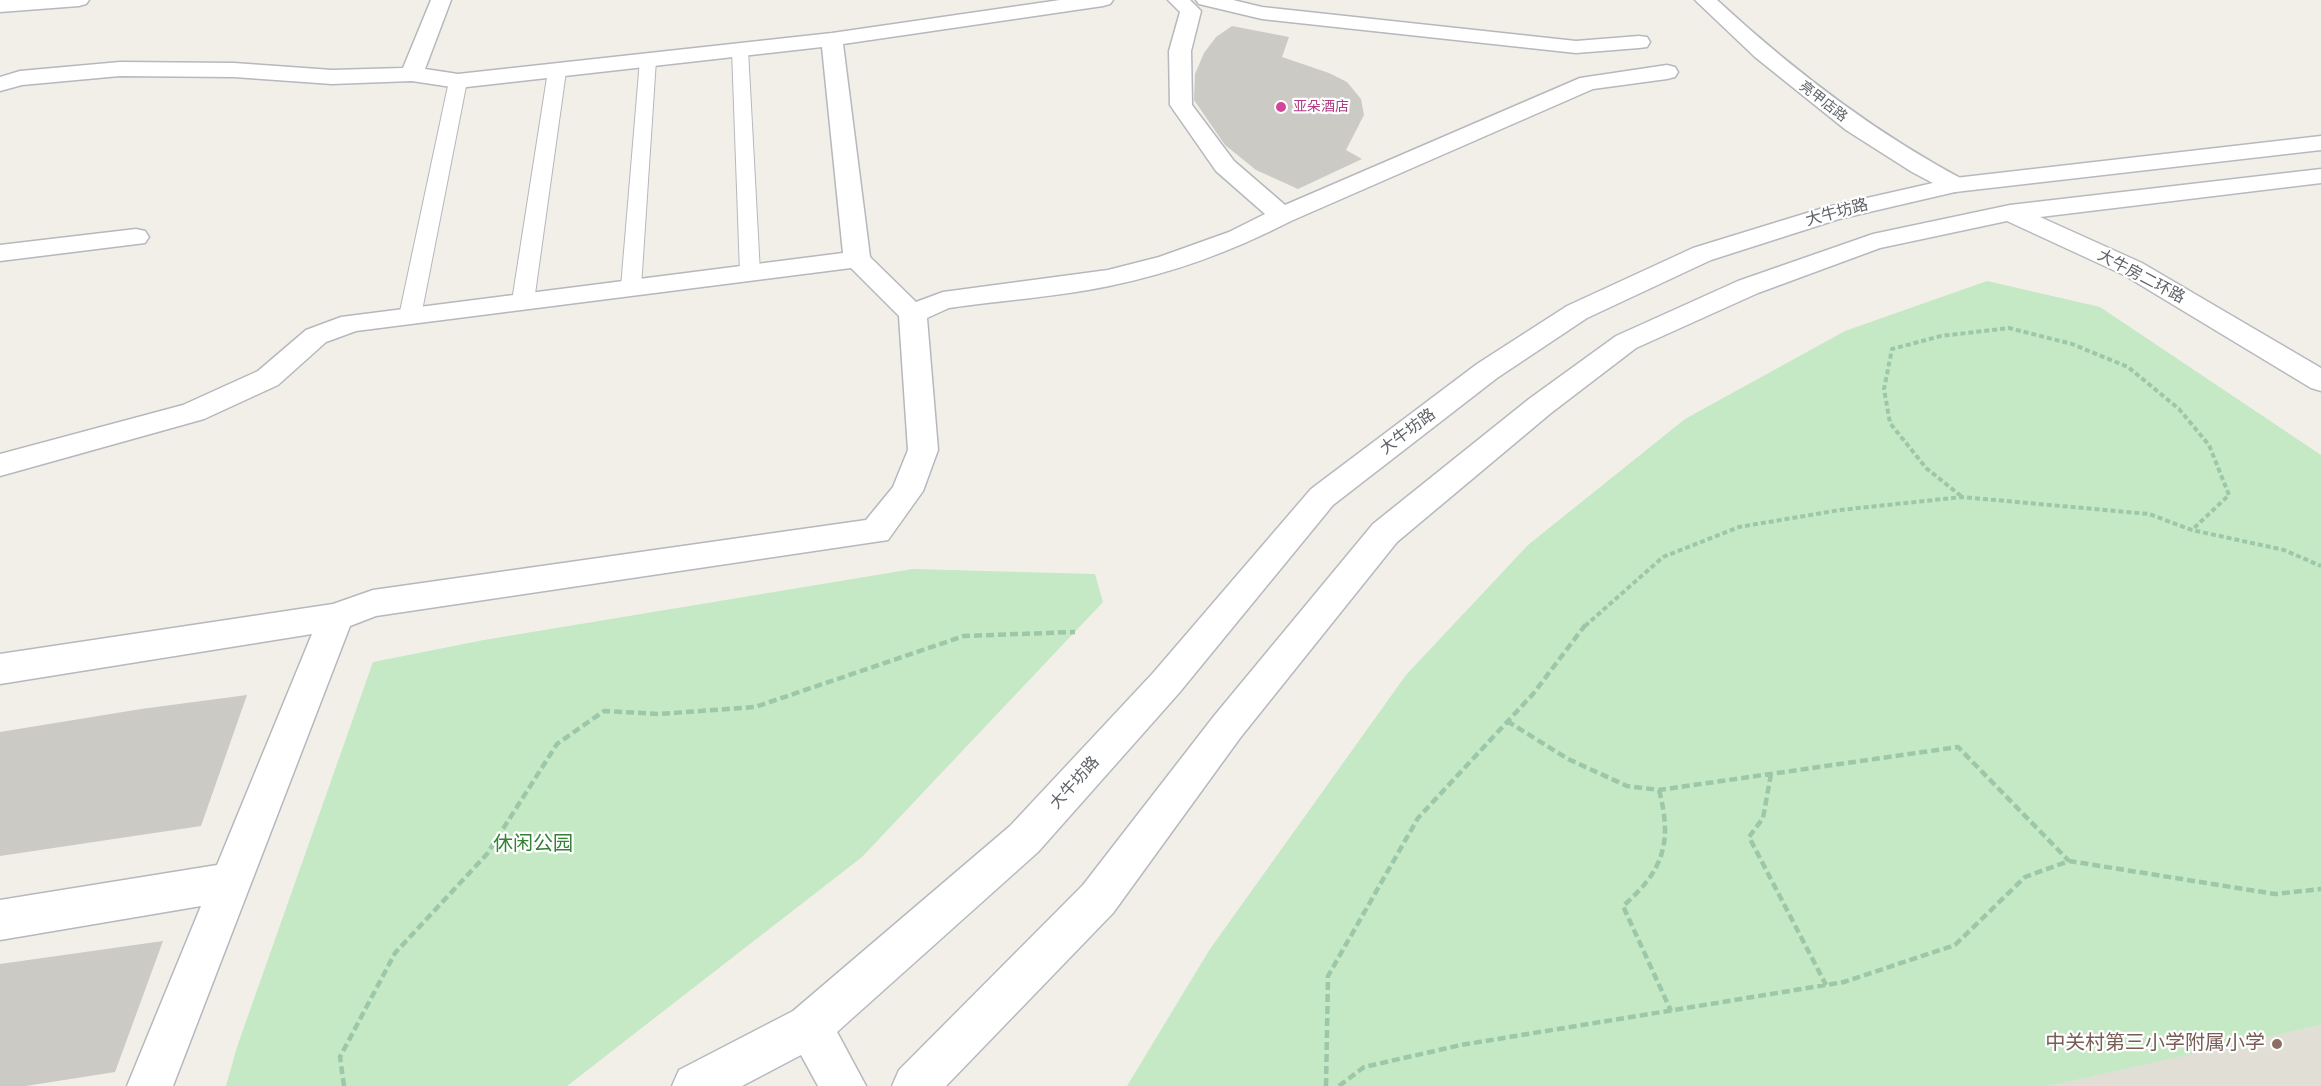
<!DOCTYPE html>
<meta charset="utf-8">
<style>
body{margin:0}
canvas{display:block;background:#f1efe8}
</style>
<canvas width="2321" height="1086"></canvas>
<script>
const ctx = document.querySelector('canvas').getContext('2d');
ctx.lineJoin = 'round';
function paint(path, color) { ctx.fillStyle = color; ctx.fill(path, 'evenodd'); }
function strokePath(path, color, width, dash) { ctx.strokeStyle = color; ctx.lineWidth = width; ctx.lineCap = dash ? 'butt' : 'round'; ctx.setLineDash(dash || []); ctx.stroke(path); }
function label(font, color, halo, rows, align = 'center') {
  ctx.font = font + ' "Space Grotesk","Noto Sans SC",sans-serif'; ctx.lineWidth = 4.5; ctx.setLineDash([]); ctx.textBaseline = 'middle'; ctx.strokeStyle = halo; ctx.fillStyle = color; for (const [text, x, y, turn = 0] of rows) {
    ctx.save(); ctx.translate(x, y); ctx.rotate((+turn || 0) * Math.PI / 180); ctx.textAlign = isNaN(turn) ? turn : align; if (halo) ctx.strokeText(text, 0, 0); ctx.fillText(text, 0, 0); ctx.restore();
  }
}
paint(new Path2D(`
 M2321 1025V1086H2049L2146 1064Z`), '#e1ded6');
paint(new Path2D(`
 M1987 281 2100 307 2321 455V1025L2049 1086H1127L1210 949 1406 675 1528 545 1685 419 1845 331Z
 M913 569 1095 574 1103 602 862 857 567 1086H226L237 1047 373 662 484 640Z`), '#c5e8c5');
paint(new Path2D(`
 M1232 26 1289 37 1282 57 1329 73 1347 82 1361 99 1364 115 1346 150 1362 159 1298 189 1256 170 1225 145 1194 100 1195 74 1204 53 1216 37Z
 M247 695 201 826 0 856V732L141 709Z
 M163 941 115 1072 26 1086H0V964Z`), '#cccac5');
const lane = new Path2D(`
 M740 45 748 50 760 273 757 277 750 279 743 277 740 273 732 50Z
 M648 55 654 56 656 60 641 287 638 292 631 293 624 292 621 287 640 60 642 56Z
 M557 66 563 67 566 71 534 301 530 306 523 308 516 306 512 301 548 71 551 67Z
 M458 76 464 77 467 81 421 316 418 321 410 323 402 321 399 316 449 81 452 77Z`);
const street = new Path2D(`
 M0 0H89L86 4 79 6 0 12Z
 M431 0H451L425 69 458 74 832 33 1060 0H1113L1110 4 1103 6 843 44 870 257 916 302 943 292 1108 270 1159 257 1229 232 1265 214 1216 171 1170 105 1169 51 1180 12 1168 0H1190L1201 11 1191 51 1192 105 1234 161 1285 205 1580 78 1667 65 1675 67 1678 72 1675 77 1667 79 1593 89 1291 221C1233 251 1173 273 1109 286 1057 297 1002 300 949 308L927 318 938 450 923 491 888 540 376 616 350 626 173 1086H127L201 906 0 940V900L217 865 312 634 0 684V654L333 604 373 590 866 520 893 487 908 450 899 316 851 268 356 331 326 342 278 385 204 419 0 476V454L183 405 258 371 306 330 341 317 843 253 822 47 458 88 412 81 332 84 234 77 120 76 22 85 0 91V77L20 71 120 62 234 63 332 70 403 68Z
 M1196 0H1233L1262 7 1576 41 1639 36 1647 37 1650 42 1647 47 1639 48 1576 53 1262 19 1199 4Z
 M1695 0H1717C1793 70 1872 131 1964 180L1967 185 1964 190 1955 192 1946 190 1912 172 1846 130 1755 57Z
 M136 229 145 231 149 237 145 243 0 261V245Z`);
const secondary = new Path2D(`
 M2321 136V150L1955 192 1839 219 1711 260 1587 318 1497 378 1333 505 1179 693 1038 852 837 1032 866 1086H818L801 1055 742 1086H672L679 1070 793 1011 1010 826 1153 673 1311 489 1477 364 1567 306 1693 248 1823 208 1955 178Z
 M2321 169V183L2040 217 2142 263 2321 368V391L2311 388 2124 275 2007 221 1880 248 1758 293 1636 348 1551 413 1397 542 1240 738 1113 913 946 1086H892L899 1070 1083 885 1214 716 1373 524 1529 399 1616 336 1738 281 1873 234 2010 205Z`);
strokePath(lane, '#b5b8bc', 2);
strokePath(street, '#b5b8bc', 3);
strokePath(secondary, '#b6babf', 3);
strokePath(new Path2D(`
 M1961 496 1926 468 1890 423 1884 389 1892 349 1941 336 2009 328 2072 344 2128 367 2179 409 2209 445 2229 495 2192 530
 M1585 626 1663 557 1739 527 1840 510 1962 497 2149 514 2192 530 2284 550 2321 566`), '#9cc7a9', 4, [5, 3]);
strokePath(new Path2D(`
 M1507 721 1568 759 1627 786 1659 790 1958 747 2069 861
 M1771 774 1763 818 1749 837 1826 985
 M1659 790C1673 843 1663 871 1623 906L1671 1011
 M344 1086 340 1057 395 953 487 854 557 744 604 711 660 714 755 707 964 636 1075 632
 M1326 1086 1328 976 1418 818 1533 694 1586 624
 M1339 1086 1364 1067 1461 1045 1844 982 1955 945 2025 877 2069 861 2275 894 2321 889`), '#9cc7a9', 4.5, [8, 4]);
paint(lane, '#fff');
paint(street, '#fff');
paint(secondary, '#fff');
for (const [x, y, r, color] of [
 [1281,107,6,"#d1479c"],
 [2277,1044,6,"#8d6e63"]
]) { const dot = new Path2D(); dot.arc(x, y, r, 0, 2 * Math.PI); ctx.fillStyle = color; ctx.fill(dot); strokePath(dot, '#fff', 2); }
label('14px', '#5f6368', '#fff', [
 ["亮甲店路",1823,102,38]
]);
label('14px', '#b23c85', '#fff', [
 ["亚朵酒店",1293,107]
], 'left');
label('16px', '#5f6368', '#fff', [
 ["大牛坊路",1837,213,-15],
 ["大牛房二环路",2141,277,28],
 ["大牛坊路",1408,432,-37],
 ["大牛坊路",1075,783,-48]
]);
label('20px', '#348238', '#fff', [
 ["休闲公园",533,845]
]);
label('20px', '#785e54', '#fff', [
 ["中关村第三小学附属小学",2265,1044]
], 'right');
</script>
